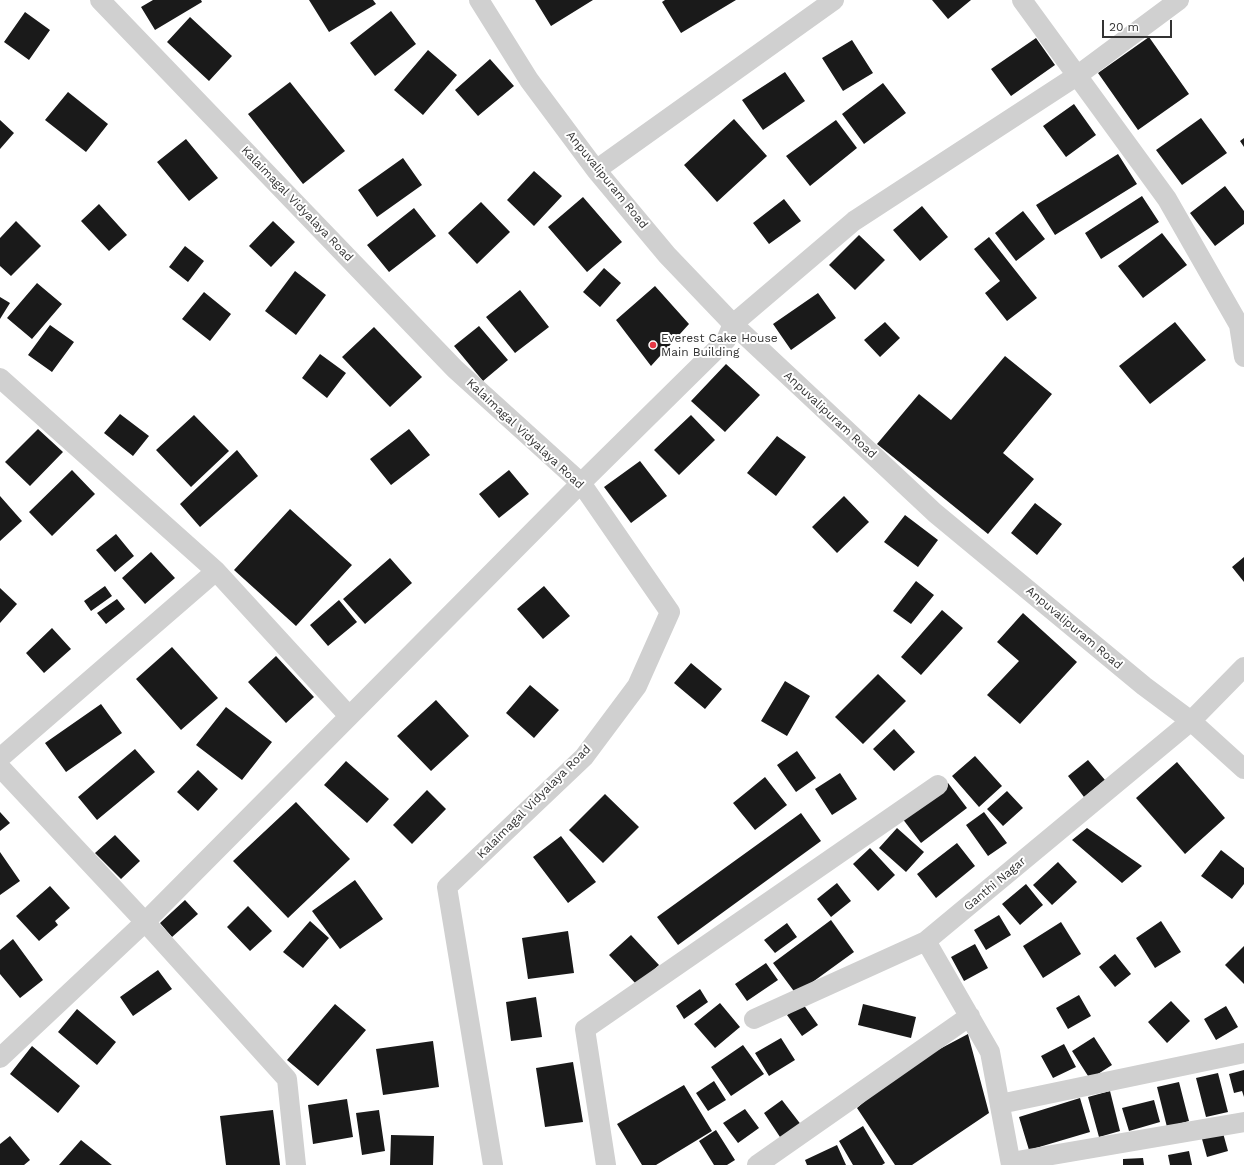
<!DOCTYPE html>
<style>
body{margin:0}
#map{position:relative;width:1244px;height:1165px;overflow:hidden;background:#fff;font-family:"Work Sans",sans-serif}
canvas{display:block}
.scale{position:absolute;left:1102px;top:20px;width:70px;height:18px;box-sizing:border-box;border:2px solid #333;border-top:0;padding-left:5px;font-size:12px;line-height:14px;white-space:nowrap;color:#333;-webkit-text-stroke:3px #fff;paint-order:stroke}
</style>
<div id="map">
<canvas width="1244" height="1165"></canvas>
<div class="scale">20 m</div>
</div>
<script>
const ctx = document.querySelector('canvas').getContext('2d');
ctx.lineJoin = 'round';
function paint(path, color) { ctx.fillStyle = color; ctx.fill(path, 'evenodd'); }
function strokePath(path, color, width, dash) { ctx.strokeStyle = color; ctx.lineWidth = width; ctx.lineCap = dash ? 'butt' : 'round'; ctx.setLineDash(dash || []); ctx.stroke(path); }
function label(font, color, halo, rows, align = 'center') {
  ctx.font = font + ' "Work Sans",sans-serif'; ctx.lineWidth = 4; ctx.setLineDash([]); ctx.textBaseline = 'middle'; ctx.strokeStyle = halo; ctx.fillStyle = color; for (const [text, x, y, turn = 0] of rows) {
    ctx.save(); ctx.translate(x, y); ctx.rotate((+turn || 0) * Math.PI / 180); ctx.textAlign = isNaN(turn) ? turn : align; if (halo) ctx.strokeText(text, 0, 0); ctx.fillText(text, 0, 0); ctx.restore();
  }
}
paint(new Path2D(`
 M153 0H201L202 2 155 30 141 7Z
 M309 0H373L376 4 329 32Z
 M535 0H593L551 26Z
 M665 0H736L681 33 662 2Z
 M932 0H971L948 19Z
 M391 11 416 44 375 76 350 43Z
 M25 12 50 30 29 60 4 42Z
 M190 17 232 56 209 81 167 42Z
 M1149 37 1189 94 1138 130 1098 73Z
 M1036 38 1055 65 1011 96 991 69Z
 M852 40 873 73 843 91 822 58Z
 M428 50 457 75 423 115 394 90Z
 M490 59 514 86 478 116 455 90Z
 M785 72 805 101 763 130 742 100Z
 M290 82 345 151 303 184 248 114Z
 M883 83 906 113 864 144 842 114Z
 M68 92 108 124 86 152 45 120Z
 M1074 104 1096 135 1066 157 1043 126Z
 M1201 118 1227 153 1182 185 1156 150Z
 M734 119 767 156 717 202 684 165Z
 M0 120 14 133 0 149Z
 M836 120 857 148 810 186 786 156Z
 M1244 138V147L1240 141Z
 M186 139 218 178 189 201 157 162Z
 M1118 154 1137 184 1055 235 1036 205Z
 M403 158 422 185 377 217 358 190Z
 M534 171 562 196 534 226 507 200Z
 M1225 186 1244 211V224L1215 246 1190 213Z
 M1142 196 1159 222 1101 259 1085 233Z
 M583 197 622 242 587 272 548 227Z
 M784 199 801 221 769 244 753 223Z
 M481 202 510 232 477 264 448 233Z
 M99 204 127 235 109 251 81 221Z
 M922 206 948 237 920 261 893 230Z
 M414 208 436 236 389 272 367 245Z
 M1023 211 1045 239 1016 261 995 233Z
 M16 221 41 246 11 276 0 266V238Z
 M273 221 295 242 271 267 249 246Z
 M1162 233 1187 265 1143 298 1118 266Z
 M859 235 885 260 855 290 829 265Z
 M989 237 1037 298 1007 321 985 293 1000 281 974 249Z
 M185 246 204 261 188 282 169 267Z
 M604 268 621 283 600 307 583 292Z
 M295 271 326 295 296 335 265 311Z
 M37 283 62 304 32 339 7 318Z
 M655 286 689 324 651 366 616 320Z
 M520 290 549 327 515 353 486 317Z
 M204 292 231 314 210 341 182 319Z
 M818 293 836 318 791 350 773 324Z
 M0 297 10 303 0 319Z
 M885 322 900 338 880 357 864 340Z
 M1175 322 1206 360 1150 404 1119 366Z
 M50 325 74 342 52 372 28 355Z
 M479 326 508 360 483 381 454 346Z
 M374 327 422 377 390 407 342 357Z
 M320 354 346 373 327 398 302 378Z
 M1005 356 1052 394 1003 453 1034 479 988 534 877 444 919 394 951 420Z
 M726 364 760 395 725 432 691 401Z
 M120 414 149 436 133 456 104 433Z
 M194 415 229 451 191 487 156 450Z
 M691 415 715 440 679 475 654 450Z
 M38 429 63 452 30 486 5 462Z
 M409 429 430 455 391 485 370 459Z
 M777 436 806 457 776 496 747 473Z
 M237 450 258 476 200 527 180 504Z
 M640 461 667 496 631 523 604 487Z
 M72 470 95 494 52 536 29 512Z
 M509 470 529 494 499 518 479 494Z
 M0 496 22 521 0 541Z
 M844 496 869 522 837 553 812 527Z
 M1035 503 1062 524 1037 555 1011 533Z
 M290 509 352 565 296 626 234 570Z
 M905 515 938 540 918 567 884 542Z
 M116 534 134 556 115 572 96 550Z
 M151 552 175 578 145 604 122 578Z
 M1244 557V582L1232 567Z
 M390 558 412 583 365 624 343 599Z
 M916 581 934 595 911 624 893 611Z
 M105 586 112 596 91 611 84 601Z
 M544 586 570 616 543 639 517 609Z
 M0 588 17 604 0 623Z
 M117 599 125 609 106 624 97 613Z
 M339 600 357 622 328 646 310 625Z
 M942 610 963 628 921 675 901 657Z
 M1023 613 1077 662 1020 724 987 695 1019 661 997 642Z
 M52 628 71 649 44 673 26 653Z
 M172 647 218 698 181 730 136 679Z
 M276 656 314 697 286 723 248 682Z
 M691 663 722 689 705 709 674 683Z
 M878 674 906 701 863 744 835 717Z
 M785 681 810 696 787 736 761 721Z
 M530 685 559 710 534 738 506 713Z
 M436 700 469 736 431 771 397 736Z
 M101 704 122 733 66 772 45 743Z
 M226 707 272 742 242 780 196 745Z
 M894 729 915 752 894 771 873 749Z
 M135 749 155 772 97 820 78 797Z
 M797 751 816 778 796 792 777 765Z
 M975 756 1002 786 979 807 952 776Z
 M1088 760 1105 780 1084 797 1068 776Z
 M346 761 389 799 367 823 324 785Z
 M1177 762 1225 818 1185 854 1136 798Z
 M198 770 218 789 198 811 177 792Z
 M840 773 857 799 832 815 815 789Z
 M765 777 787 805 755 830 733 803Z
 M948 783 967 808 921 843 902 818Z
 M427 790 446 809 412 844 393 825Z
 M1007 791 1023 808 1003 826 987 809Z
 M605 794 639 827 603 863 569 830Z
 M296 802 350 859 288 918 233 861Z
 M0 812 10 823 0 831Z
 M984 812 1007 843 988 856 966 825Z
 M801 813 821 841 678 945 657 917Z
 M897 828 924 852 906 872 879 848Z
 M1087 828 1142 866 1122 883 1072 840Z
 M115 835 140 861 121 879 95 853Z
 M561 836 596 882 568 903 533 857Z
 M957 843 975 866 936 898 917 874Z
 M870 848 895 875 878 891 853 864Z
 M1221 850 1244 868V884L1232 899 1201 876Z
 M0 852 20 881 0 895Z
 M1058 862 1077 882 1052 905 1033 885Z
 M355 880 383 919 340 949 312 911Z
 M837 883 851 901 831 917 817 899Z
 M1026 884 1043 905 1020 925 1002 904Z
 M50 886 70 908 55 921 58 925 39 941 16 916Z
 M185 900 198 914 172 937 160 923Z
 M248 906 272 931 250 951 227 927Z
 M999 915 1011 935 986 950 974 930Z
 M831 920 854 952 796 994 773 963Z
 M310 921 329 938 303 968 283 952Z
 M1161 921 1181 952 1155 968 1136 938Z
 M1061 922 1081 954 1043 978 1023 946Z
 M787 923 797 937 775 953 764 940Z
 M568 931 574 973 528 979 522 938Z
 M631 935 659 965 637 985 609 955Z
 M13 939 43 980 20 998 0 974V950Z
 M975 944 988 968 964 981 951 957Z
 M1244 946V984L1225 965Z
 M1115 954 1131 974 1115 987 1099 967Z
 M766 963 778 980 747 1001 735 984Z
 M158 970 172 989 133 1016 120 997Z
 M700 989 708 1002 684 1019 676 1006Z
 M1079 995 1091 1016 1068 1029 1056 1008Z
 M536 997 542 1037 511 1041 506 1002Z
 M1171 1001 1190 1021 1167 1043 1148 1022Z
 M720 1003 740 1027 715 1048 694 1024Z
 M335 1004 366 1030 318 1086 287 1060Z
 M803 1004 818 1025 802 1036 787 1015Z
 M863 1004 916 1017 911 1038 858 1025Z
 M1226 1006 1238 1027 1216 1040 1204 1019Z
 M77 1009 116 1042 97 1065 58 1032Z
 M968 1034 989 1113 912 1165H895L857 1108 902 1069Z
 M1094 1037 1112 1065 1090 1079 1072 1051Z
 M781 1038 795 1060 769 1076 755 1053Z
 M433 1041 439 1087 383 1095 376 1049Z
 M1064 1044 1076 1067 1053 1078 1041 1056Z
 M743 1045 764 1074 731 1096 711 1067Z
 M32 1046 80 1086 58 1113 10 1074Z
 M573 1062 583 1122 545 1127 536 1068Z
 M1244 1070V1097L1242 1091 1234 1093 1229 1074Z
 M1218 1073 1228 1112 1206 1117 1196 1078Z
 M714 1081 726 1100 708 1111 696 1093Z
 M1179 1082 1189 1121 1167 1127 1157 1087Z
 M684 1085 712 1131 656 1165H642L617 1124Z
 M1110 1091 1120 1131 1099 1137 1088 1097Z
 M1080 1098 1090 1132 1029 1150 1019 1117Z
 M347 1099 353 1137 313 1144 308 1105Z
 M782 1100 802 1126 782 1140 764 1113Z
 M1154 1100 1160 1122 1129 1131 1122 1108Z
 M745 1109 759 1128 738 1143 723 1123Z
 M273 1110 280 1165H226L220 1116Z
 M379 1110 385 1151 362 1155 356 1113Z
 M863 1126 885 1163 882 1165H853L839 1141Z
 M716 1130 735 1160 727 1165H714L699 1141Z
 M1223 1133 1228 1151 1207 1157 1202 1139Z
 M391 1135 434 1136 433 1165H390Z
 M10 1136 30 1160 24 1165H0V1144Z
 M81 1140 112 1165H59Z
 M837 1145 846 1165H807L805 1160Z
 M1189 1151 1192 1165H1170L1168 1155Z
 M1143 1158 1144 1165H1123V1159Z`), '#1a1a1a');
strokePath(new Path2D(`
 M100 0 455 369 581 483 670 612 637 686 584 757 447 887 493 1165
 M479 0 529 80 596 170 667 255 733 324 935 513 1144 686 1191 721 1244 769
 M1022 0 1167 199 1239 325 1244 357
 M596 170 834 0
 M0 378 216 571 349 716
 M0 758 216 571
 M0 767 145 922 287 1079 296 1165
 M754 1019 926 941
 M0 1058 145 922 581 483 726 340 733 324 854 221 1078 75 1179 0
 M1000 1104 1244 1053
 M1011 1162 1244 1122
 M606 1165 585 1029 938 785
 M757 1165 970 1016
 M1011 1165 990 1052 926 941 1191 721 1244 667`), '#d0d0d0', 20);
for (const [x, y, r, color] of [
 [653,345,4,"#e63946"]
]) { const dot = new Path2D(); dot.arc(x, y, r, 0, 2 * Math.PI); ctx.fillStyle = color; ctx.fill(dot); strokePath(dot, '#fff', 1.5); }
label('12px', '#333', '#fff', [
 ["Anpuvalipuram Road",607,180,51],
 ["Kalaimagal Vidyalaya Road",297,204,46],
 ["Anpuvalipuram Road",830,415,43],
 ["Kalaimagal Vidyalaya Road",525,434,43],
 ["Anpuvalipuram Road",1074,628,40],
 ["Kalaimagal Vidyalaya Road",534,802,-45],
 ["Ganthi Nagar",995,884,-40]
]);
label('12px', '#333', '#fff', [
 ["Everest Cake House",661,338],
 ["Main Building",661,352]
], 'left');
</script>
